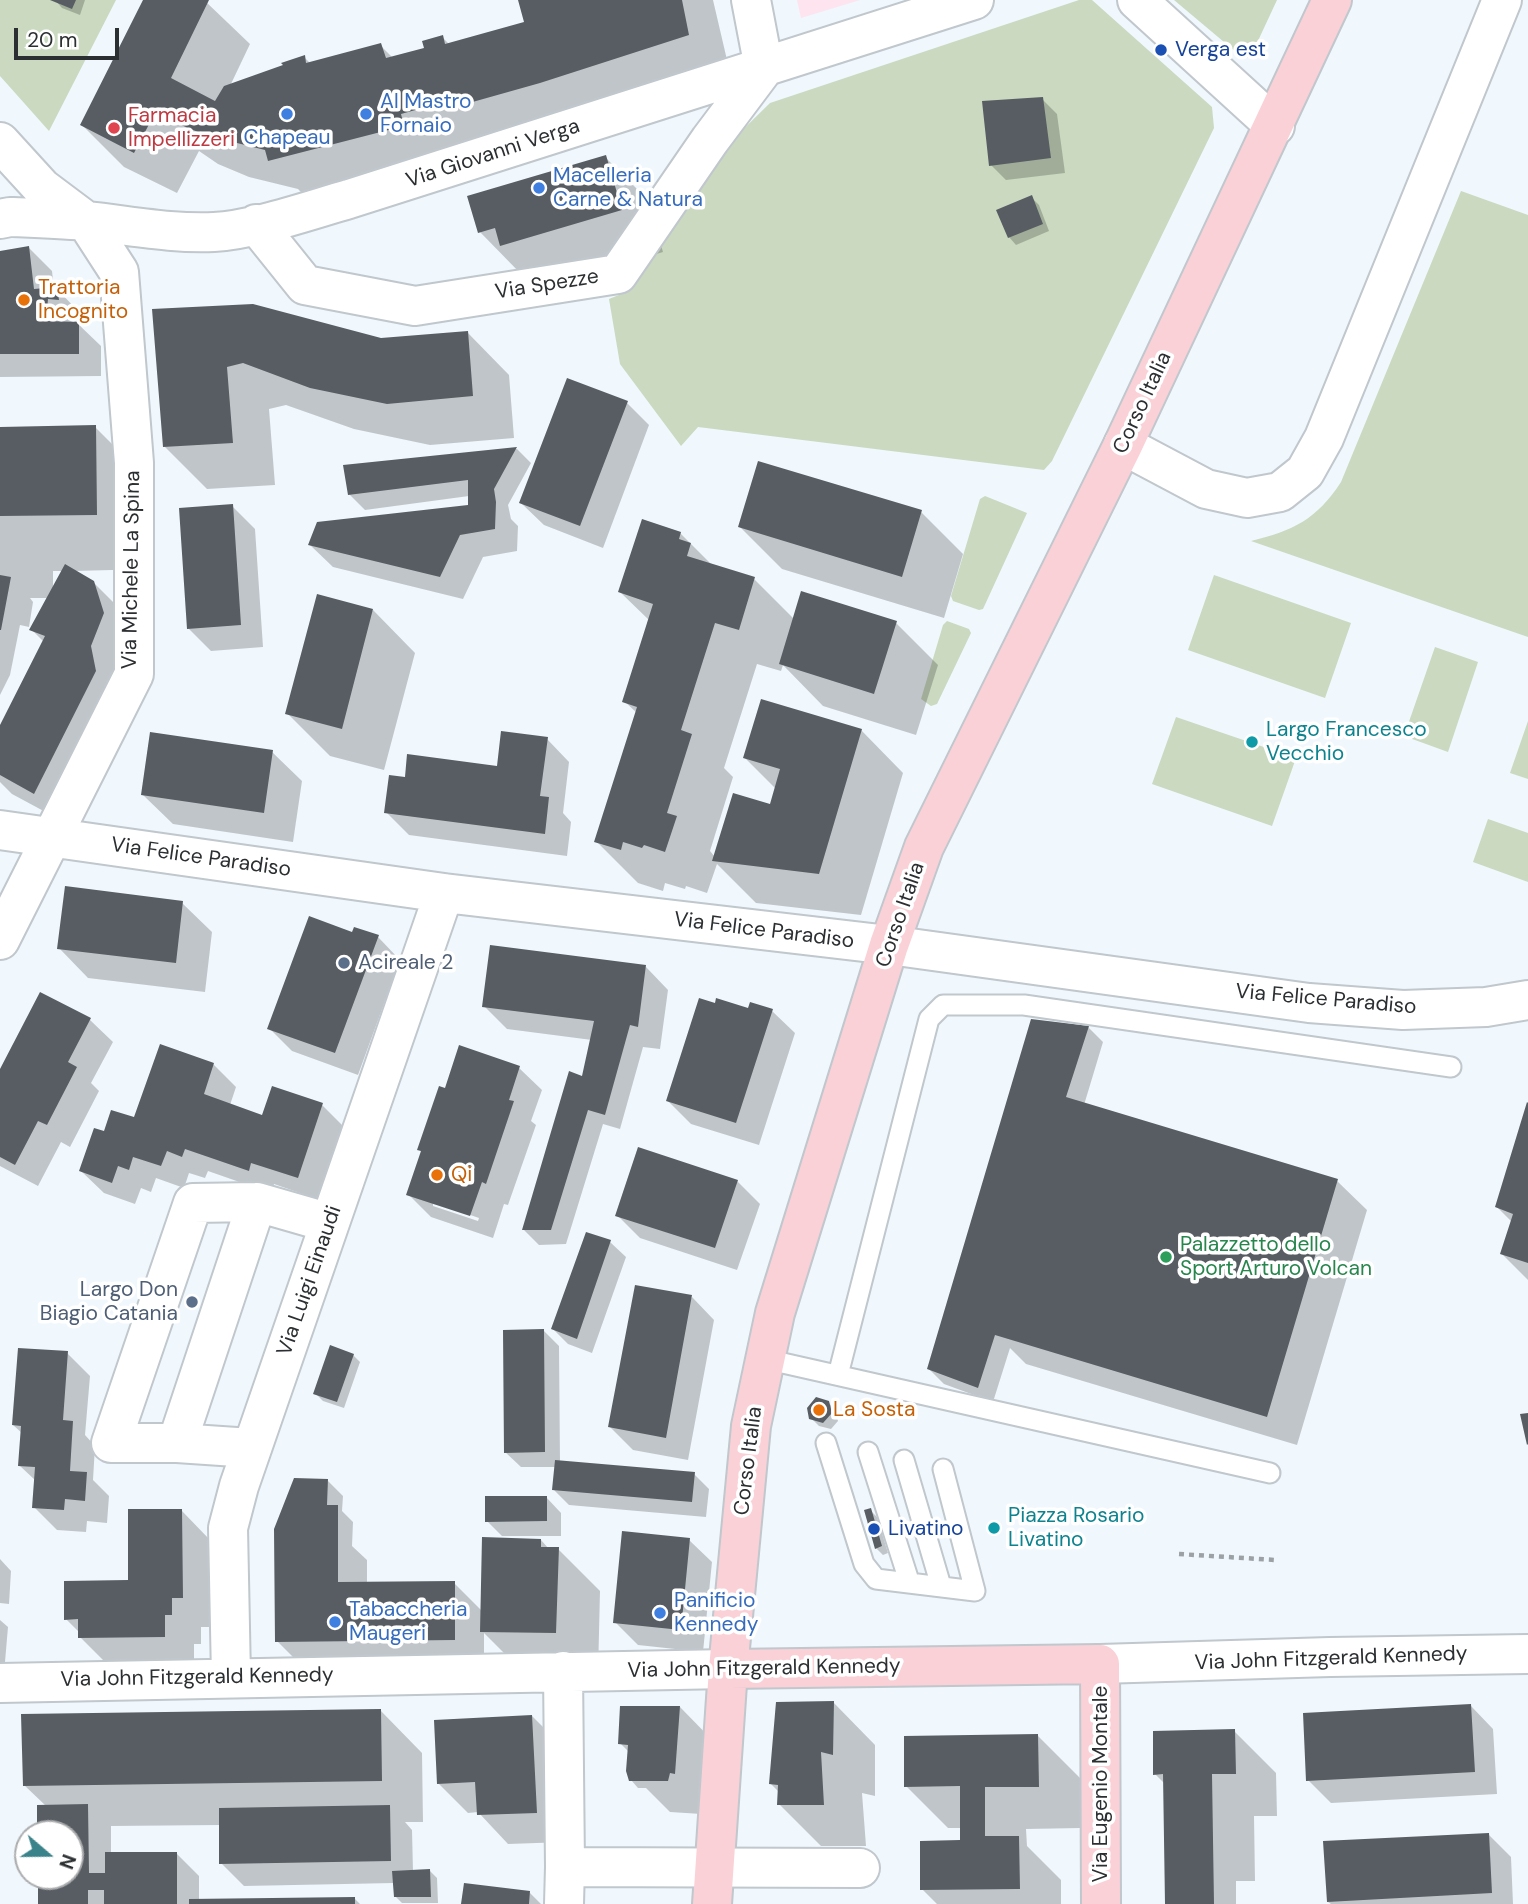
<!DOCTYPE html>
<style>
body{margin:0}
#map{position:relative;width:1528px;height:1904px;overflow:hidden;background:#f0f7fd;font-family:"DM Sans",sans-serif}
canvas{display:block}
.north{position:absolute;left:14px;top:1820px;width:70px;height:70px;box-sizing:border-box;background:#fff;border:2px solid #abacad;border-radius:50%;rotate:110deg;font-size:19px;font-weight:700;line-height:28px;text-align:center;color:#2c2f31}
.north::after{content:'';display:block;margin:auto;width:24px;height:32px;background:#3b838a;clip-path:polygon(50% 0,100% 100%,50% 72%,0 100%)}
.scale{position:absolute;left:14px;top:28px;width:105px;height:32px;box-sizing:border-box;border:4px solid #2c2f31;border-top:0;padding-left:9px;font-size:21px;line-height:24px;white-space:nowrap;color:#2c2f31;-webkit-text-stroke:5px #fff;paint-order:stroke}
</style>
<div id="map">
<canvas width="1528" height="1904"></canvas>
<div class="north">N</div>
<div class="scale">20 m</div>
</div>
<script>
const ctx = document.querySelector('canvas').getContext('2d');
ctx.lineJoin = 'round';
function paint(path, color) { ctx.fillStyle = color; ctx.fill(path, 'evenodd'); }
function strokePath(path, color, width, dash) { ctx.strokeStyle = color; ctx.lineWidth = width; ctx.lineCap = dash ? 'butt' : 'round'; ctx.setLineDash(dash || []); ctx.stroke(path); }
function label(font, color, halo, rows, align = 'center') {
  ctx.font = font + ' "DM Sans",sans-serif'; ctx.lineWidth = 7; ctx.setLineDash([]); ctx.textBaseline = 'middle'; ctx.strokeStyle = halo; ctx.fillStyle = color; for (const [text, x, y, turn = 0] of rows) {
    ctx.save(); ctx.translate(x, y); ctx.rotate((+turn || 0) * Math.PI / 180); ctx.textAlign = isNaN(turn) ? turn : align; if (halo) ctx.strokeText(text, 0, 0); ctx.fillText(text, 0, 0); ctx.restore();
  }
}
paint(new Path2D(`
 M797 0H860L801 18Z`), '#fde4ef');
paint(new Path2D(`
 M0 0H116L49 131 0 76Z
 M1079 0H1092L1212 107 1214 128 1052 461 1044 470 698 427 681 446 620 364 609 299 631 290 717 155 770 103Z
 M1174 0H1277L1250 58H1243Z
 M1461 191 1528 215V637L1251 541C1293 531 1317 519 1341 482Z
 M985 496 1027 513 983 609 979 610 953 601 951 596 980 499Z
 M1214 575 1351 623 1325 698 1188 650Z
 M947 621 969 629 971 633 937 704 931 706 921 699 943 625Z
 M1435 647 1478 662 1448 752 1404 736Z
 M1176 717 1296 758 1272 826 1152 784Z
 M1528 721V779L1510 773Z
 M1488 819 1528 833V882L1473 862Z`), '#cad9c0');
paint(new Path2D(`
 M55 0H85L80 15 62 8Z
 M145 0H204L250 44 230 86 286 66 304 57 311 64 380 45 393 58 426 49 442 37 450 45 526 24 520 0H713L731 77 312 203 298 189 249 177 218 164 199 151 177 193 124 167 82 125Z
 M1042 99 1057 114 1065 173 1006 180 991 165Z
 M605 157 647 199 663 252 544 288 522 275 480 232 469 197Z
 M1032 198 1039 205 1049 231 1016 245 1009 237Z
 M29 248 52 271 54 289H57L79 312 81 322H76L101 346V376L0 377V253Z
 M154 311 381 340 467 332 509 375 514 438 430 445 354 429 286 405 269 409 275 485 207 489 165 447Z
 M627 403 649 425 603 548 544 525 521 503Z
 M95 427 151 483 152 569 73 571 93 582 124 613 133 644 64 822 12 794 0 782V729L44 642 31 629 49 598H30L33 602 29 627 20 625 10 675 0 695V428ZM53 571H63L53 590Z
 M517 449 531 463 508 505 511 519 518 526 517 551 483 557 463 599 333 567 310 545 469 507V496L365 510 349 494 345 466Z
 M232 506 255 529 263 647 211 651 188 628Z
 M921 512 963 554 944 618 782 569 740 527Z
 M680 533 713 566 754 579 794 619 896 623 938 665 916 735 823 706 783 665 781 671 757 664 724 768 733 777 710 851 715 857 771 806 776 789 745 758 861 730 903 773 861 915 756 903 717 864 707 893 686 886 685 889 665 883 663 891 638 883 596 841 637 713 624 701 650 621 620 592Z
 M373 610 415 653 384 770 330 756 287 713Z
 M547 739 569 762 563 813 571 822 567 856 409 835 386 812 406 779 498 768Z
 M272 752 302 781 293 842 173 824 143 795Z
 M182 903 212 932 205 992 88 978 59 948Z
 M353 935 378 937 400 960 358 1075 292 1051 269 1028Z
 M646 967 668 990 660 1049 643 1047 620 1129 603 1124 566 1244 539 1245 524 1230 584 1079 592 1040 507 1029 484 1006Z
 M716 1005 772 1011 795 1033 759 1145 691 1124 668 1101Z
 M90 1020 113 1042 91 1083 99 1091 70 1147 61 1142 38 1186 0 1166V1073Z
 M1088 1027 1103 1042 1084 1105 1337 1181 1367 1210 1297 1445 1026 1364 1010 1348 993 1402 944 1384 929 1369Z
 M213 1064 236 1087 230 1105 263 1117 322 1105 345 1128 320 1200 274 1184 271 1193 208 1171 205 1178 189 1173 184 1188 156 1178 151 1192 141 1188 135 1204 104 1193 81 1171 105 1133 135 1120Z
 M519 1068 542 1090 531 1121 536 1125 508 1205 504 1204 493 1238 431 1217 408 1194 422 1153 419 1149 446 1091ZM433 1202 479 1218 478 1221 433 1206Z
 M1528 1106V1280L1502 1254 1512 1222 1497 1207Z
 M737 1181 760 1204 737 1270 640 1238 617 1215Z
 M587 1234 610 1242 626 1257 592 1353 568 1344 553 1329Z
 M692 1297 714 1320 688 1460 633 1450 610 1427Z
 M544 1331 559 1346 560 1462 694 1474 709 1489 706 1517 569 1505 554 1490 556 1467H521L505 1452Z
 M67 1353 90 1376 85 1435 95 1446 93 1480 109 1496 107 1523 87 1521 86 1532 57 1530 34 1507 36 1481 20 1466 23 1434 13 1425Z
 M353 1355 360 1362 344 1408 323 1401 315 1393Z
 M828 1402 835 1410 838 1421 831 1429 819 1426 811 1418Z
 M328 1481 343 1496 342 1511 353 1522 352 1546 367 1560V1583H454L482 1611 541 1540 549 1549H558L600 1591 598 1675 524 1673 484 1633V1670L307 1671 277 1641Z
 M546 1497 561 1513V1536H502L487 1521Z
 M870 1510 877 1517 888 1553 883 1555 876 1548Z
 M182 1511 211 1541 212 1627H201V1644H194V1667H110L80 1637V1633L66 1619 130 1582Z
 M689 1540 712 1562 703 1652 638 1645 615 1622Z
 M0 1559 11 1571 9 1604 0 1603Z
 M0 1620 8 1627 5 1662H0Z
 M833 1702 875 1745V1796L862 1793 866 1846H821L779 1804V1792L770 1783Z
 M1471 1706 1493 1729 1497 1794 1331 1803 1308 1780Z
 M680 1707 722 1750 717 1815 670 1812 646 1788H638L631 1780 629 1752 620 1743Z
 M380 1710 422 1753 423 1822H405L412 1830 413 1872 430 1871 437 1878 438 1903H402L395 1896V1883L244 1886 221 1863V1825L111 1826V1854L176 1853 199 1876V1901L355 1899 360 1904H40L39 1876H70V1834H39L46 1806 24 1785Z
 M532 1716 562 1746 566 1842 508 1844 478 1812 468 1813 438 1783Z
 M1234 1731 1276 1773 1277 1816H1254L1255 1881H1236V1904H1167L1165 1784 1155 1774Z
 M1038 1736 1080 1778 1081 1828 1026 1829 1027 1846 1061 1880V1904H937L922 1889 962 1842V1828H948L906 1786Z
 M1488 1834 1511 1857 1513 1904H1331L1328 1902Z
 M530 1893 541 1904H463Z`), '#0003');
paint(new Path2D(`
 M50 0H76L72 9Z
 M143 0H209L171 78 215 101 224 86 283 65 281 63 305 55 306 63 381 43 386 58 424 48 422 41 443 35 445 44 524 22 518 0H682L689 35 540 83 469 103 466 96 401 114 404 126 268 161 265 150 205 135 174 122 156 111 134 153 80 125Z
 M1043 97 1051 158 989 166 982 101Z
 M606 155 622 210 500 246 495 228 478 233 467 196Z
 M1032 195 1043 224 1008 238 996 210Z
 M29 246 34 289 57 287 59 300 48 299 46 321 79 322V354H0V251Z
 M253 304 381 338 468 331 473 396 387 404 310 388 243 363 227 367 233 443 163 447 152 309Z
 M567 378 628 401 580 526 519 503Z
 M96 425 97 515 0 516V427Z
 M517 447 494 489 496 502 495 529 460 535 440 577 308 545 317 522 468 505V480L348 495 343 465Z
 M758 461 922 510 902 577 738 527Z
 M233 504 241 625 187 629 179 508Z
 M642 519 681 532 679 539 691 543 687 556 755 577 739 630 715 623 681 730 692 734 667 813 677 816 665 852 644 845 642 848 623 842 621 850 594 842 637 707 622 702 653 604 618 592Z
 M65 564 94 581 104 613 91 646 96 671 34 794 0 775V725L45 636 29 630Z
 M0 575 11 577 1 630H0Z
 M801 591 897 621 874 694 779 664Z
 M317 594 373 609 342 729 285 714Z
 M761 699 862 729 819 874 712 861 733 793 770 804 780 769 743 758Z
 M501 731 548 737 540 796 549 797 545 834 384 813 389 775 405 777 407 754 497 766Z
 M150 732 273 750 264 813 141 795Z
 M65 886 183 901 176 963 57 949Z
 M309 916 352 932 354 927 379 935 335 1053 267 1029Z
 M490 945 646 965 638 1027 630 1025 605 1115 588 1110 551 1230H522L569 1071 582 1076 594 1021 482 1007Z
 M40 992 91 1018 68 1062 77 1067 47 1125 38 1121 15 1165 0 1157V1069Z
 M699 998 715 1003 716 998 748 1008 750 1002 773 1009 736 1123 666 1101Z
 M1031 1019 1089 1026 1066 1097 1338 1179 1267 1417 995 1335 978 1388 927 1369Z
 M160 1044 214 1063 204 1094 262 1115 272 1086 323 1103 298 1178 251 1163 249 1171 185 1149 182 1157 167 1151 161 1166 133 1157 129 1170 118 1166 112 1183 79 1171 94 1128 104 1131 111 1110 134 1117Z
 M459 1045 520 1066 509 1100 514 1101 486 1184 482 1182 470 1216 406 1195 421 1151 417 1150 439 1086 445 1088Z
 M1527 1102 1528 1103V1263L1500 1254 1513 1214 1495 1207Z
 M638 1147 738 1180 715 1248 615 1216Z
 M586 1232 611 1240 577 1339 551 1329Z
 M635 1285 692 1295 666 1438 608 1427Z
 M544 1329 545 1452 504 1453 503 1330Z
 M330 1345 354 1354 337 1402 313 1394Z
 M18 1348 68 1351 63 1420 73 1421 70 1471 87 1472 85 1501 65 1499 64 1510 32 1508 35 1467 18 1466 21 1426 12 1425Z
 M816 1397 829 1401 832 1413 823 1423 809 1419 807 1408Z
 M1528 1413V1444L1527 1445 1520 1414Z
 M555 1460 695 1472 692 1502 552 1490Z
 M294 1478 328 1479 327 1505H338V1582L455 1581V1640L275 1642 274 1529Z
 M485 1496H547V1521L485 1522Z
 M871 1508 882 1546 875 1549 864 1510Z
 M128 1509H182L183 1598H172V1615H165V1637L78 1638V1619L64 1620V1581L128 1580Z
 M622 1531 690 1538 681 1630 613 1623Z
 M482 1537 541 1539V1547H559L556 1633 480 1632Z
 M834 1701 833 1755 821 1752 824 1805H777L778 1785 769 1784 776 1702Z
 M1471 1704 1475 1772 1306 1781 1303 1713Z
 M620 1706H680L675 1774 670 1773 668 1781H629L626 1771 628 1745 618 1744Z
 M381 1709 382 1781 23 1786 21 1714Z
 M532 1715 537 1813 477 1815 475 1782 437 1784 434 1720Z
 M1235 1729 1236 1774H1212L1214 1904H1165L1163 1774 1153 1775V1731Z
 M1038 1734 1039 1787H985V1836H1019L1020 1889 920 1890V1841L960 1840V1786L904 1787V1736Z
 M88 1804 89 1873H105V1852H177V1904H104V1890H88V1904H38V1876H70V1834H37V1805Z
 M390 1805 391 1861 219 1864V1808Z
 M1489 1833 1492 1893 1327 1902 1323 1841Z
 M430 1869 431 1897H394L392 1871Z
 M464 1883 530 1891 529 1904H461Z
 M355 1897V1904H189V1899Z`), '#575d62');
const lane = new Path2D(`
 M765 1359 1270 1473
 M838 1375 929 1019 943 1005H1024L1451 1067
 M826 1443 864 1564 876 1579 975 1591 943 1469
 M868 1452 909 1581
 M904 1460 941 1586`);
const street = new Path2D(`
 M1137 0 1275 126
 M0 142 42 188 86 221 119 272 134 463V674L0 940
 M0 219 10 217C35 218 61 219 85 221 128 225 170 234 214 232 253 230 310 210 349 199L974 0
 M256 224 305 285 415 306 618 274 710 140 764 68 751 0
 M1123 445 1206 489 1247 498 1280 492 1305 472 1324 438 1502 0
 M0 830 444 893 889 945 1309 1003 1403 1010 1486 1007 1528 1000
 M177 1443 257 1202
 M251 1448 177 1443H111L193 1203 257 1202 330 1223
 M1100 1664 1330 1657 1528 1654
 M563 1671 565 1867
 M231 1677 228 1528 239 1486 444 893
 M0 1683 728 1669
 M564 1904 565 1867 860 1868`);
const secondary = new Path2D(`
 M728 1669 1100 1664 1101 1904
 M712 1904 728 1669 751 1426 775 1313 889 945 924 847 1123 445 1332 0`);
strokePath(lane, '#c0c7cd', 23);
strokePath(street, '#c0c7cd', 42);
strokePath(secondary, '#c0c7cd', 42);
strokePath(new Path2D(`
 M1179 1554 1275 1560`), '#9ca1a5', 4.5, [5, 5]);
strokePath(lane, '#fff', 19);
strokePath(street, '#fff', 38);
strokePath(secondary, '#fad1d7', 38);
for (const [x, y, r, color] of [
 [1161,50,7,"#1a4fb4"],
 [287,114,7,"#3f7fe0"],
 [366,114,7,"#3f7fe0"],
 [114,128,7,"#e0444e"],
 [539,188,7,"#3f7fe0"],
 [24,300,7,"#e8710a"],
 [1252,742,7,"#0f9aa8"],
 [344,963,7,"#5c6f8a"],
 [437,1175,7,"#e8710a"],
 [1166,1257,7,"#2e9e5b"],
 [192,1302,7,"#5c6f8a"],
 [819,1410,7,"#e8710a"],
 [994,1528,7,"#0f9aa8"],
 [874,1529,7,"#1a4fb4"],
 [660,1613,7,"#3f7fe0"],
 [335,1622,7,"#3f7fe0"]
]) { const dot = new Path2D(); dot.arc(x, y, r, 0, 2 * Math.PI); ctx.fillStyle = color; ctx.fill(dot); strokePath(dot, '#fff', 2.5); }
label('21px', '#164399', '#fff', [
 ["Verga est",1175,50],
 ["Livatino",888,1529]
], 'left');
label('21px', '#366cbe', '#fff', [
 ["Al Mastro",380,102],
 ["Fornaio",380,126],
 ["Chapeau",287,138,"center"],
 ["Macelleria",553,176],
 ["Carne & Natura",553,200],
 ["Panificio",674,1601],
 ["Kennedy",674,1625],
 ["Tabaccheria",349,1610],
 ["Maugeri",349,1634]
], 'left');
label('21px', '#be3a42', '#fff', [
 ["Farmacia",128,116],
 ["Impellizzeri",128,140]
], 'left');
label('21px', '#2c2f31', '#fff', [
 ["Via Giovanni Verga",493,154,-18],
 ["Via Spezze",547,285,-9],
 ["Corso Italia",1143,403,-65],
 ["Via Michele La Spina",132,570,-89],
 ["Via Felice Paradiso",201,858,8],
 ["Corso Italia",901,915,-71],
 ["Via Felice Paradiso",764,931,7],
 ["Via Felice Paradiso",1326,1000,5],
 ["Via Luigi Einaudi",310,1281,-71],
 ["Corso Italia",749,1461,-83],
 ["Via John Fitzgerald Kennedy",1331,1659,-2],
 ["Via John Fitzgerald Kennedy",764,1669,-1],
 ["Via John Fitzgerald Kennedy",197,1678,-1],
 ["Via Eugenio Montale",1101,1784,-90]
]);
label('21px', '#c56008', '#fff', [
 ["Trattoria",38,288],
 ["Incognito",38,312],
 ["Qi",451,1175],
 ["La Sosta",833,1410]
], 'left');
label('21px', '#0d838f', '#fff', [
 ["Largo Francesco",1266,730],
 ["Vecchio",1266,754],
 ["Piazza Rosario",1008,1516],
 ["Livatino",1008,1540]
], 'left');
label('21px', '#4e5e75', '#fff', [
 ["Acireale 2",358,963],
 ["Largo Don",178,1290,"right"],
 ["Biagio Catania",178,1314,"right"]
], 'left');
label('21px', '#27864d', '#fff', [
 ["Palazzetto dello",1180,1245],
 ["Sport Arturo Volcan",1180,1269]
], 'left');
</script>
